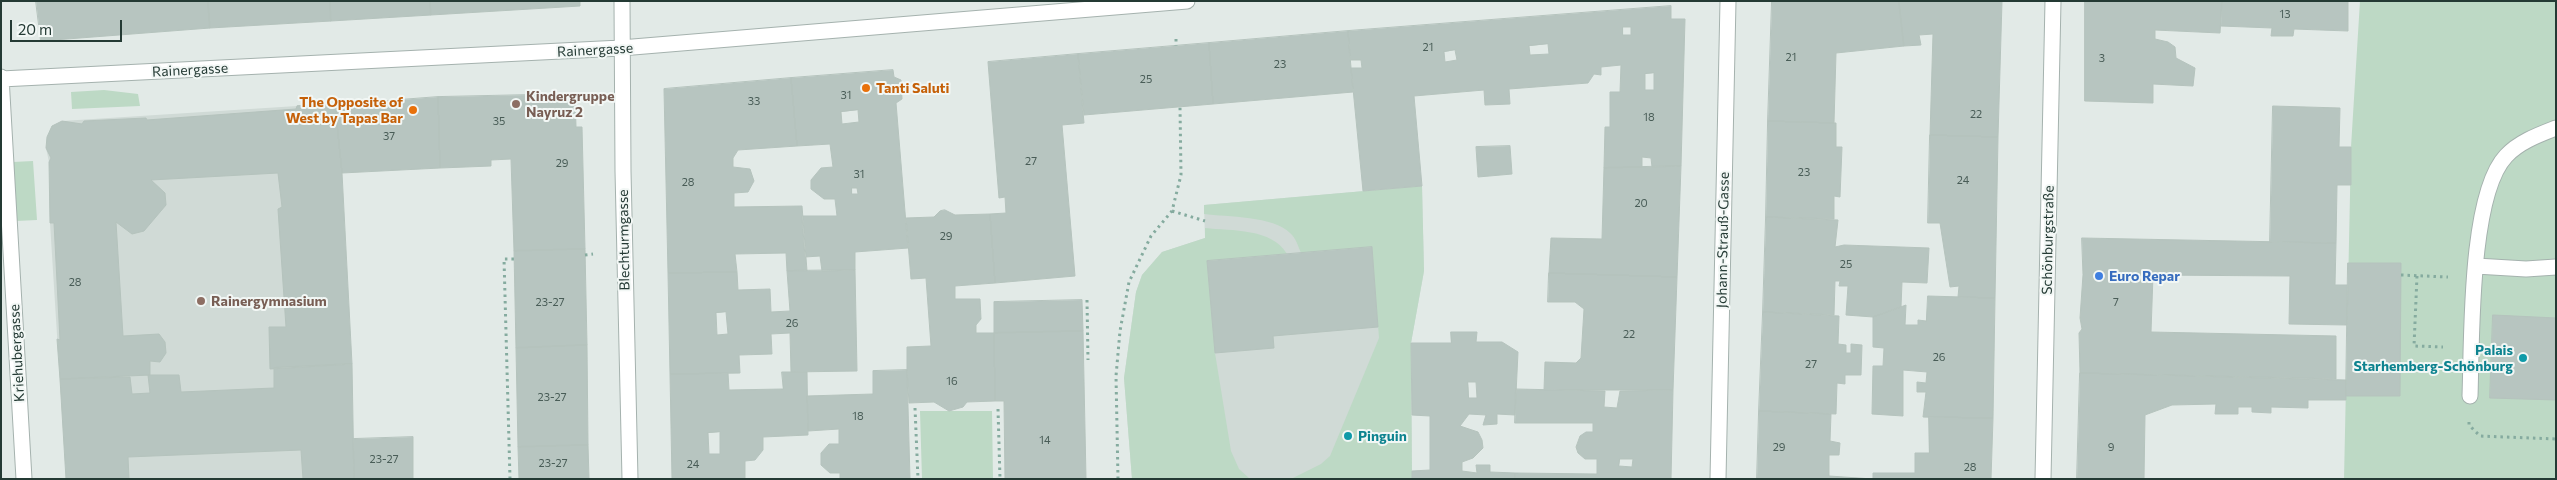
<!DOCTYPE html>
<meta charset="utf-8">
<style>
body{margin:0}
#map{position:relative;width:2557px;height:480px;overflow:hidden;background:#e2eae7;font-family:Commissioner,sans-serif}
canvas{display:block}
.frame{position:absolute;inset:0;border:2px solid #243a34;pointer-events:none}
.scale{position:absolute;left:10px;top:20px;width:112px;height:22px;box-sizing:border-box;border:2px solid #243a34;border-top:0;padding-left:6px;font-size:15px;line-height:18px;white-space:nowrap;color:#243a34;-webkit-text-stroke:4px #f2f7f5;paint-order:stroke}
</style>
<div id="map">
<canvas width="2557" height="480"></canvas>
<div class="frame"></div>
<div class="scale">20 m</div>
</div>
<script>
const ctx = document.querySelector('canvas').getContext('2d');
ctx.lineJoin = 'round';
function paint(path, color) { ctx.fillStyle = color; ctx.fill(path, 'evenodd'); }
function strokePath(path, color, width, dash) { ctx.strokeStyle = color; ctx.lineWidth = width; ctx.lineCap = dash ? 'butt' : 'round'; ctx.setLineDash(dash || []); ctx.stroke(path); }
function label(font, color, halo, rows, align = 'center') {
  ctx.font = font + ' Commissioner,sans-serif'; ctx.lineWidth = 4; ctx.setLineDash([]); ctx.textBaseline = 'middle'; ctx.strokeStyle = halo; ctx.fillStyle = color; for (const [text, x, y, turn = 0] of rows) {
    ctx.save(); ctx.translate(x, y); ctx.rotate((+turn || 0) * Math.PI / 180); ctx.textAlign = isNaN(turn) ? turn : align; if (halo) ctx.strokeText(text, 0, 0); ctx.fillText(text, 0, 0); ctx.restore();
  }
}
paint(new Path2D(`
 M297 106 354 479H66L50 223 49 162 46 148 47 137 52 126 62 121Z
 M1422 186 1424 271 1411 343 1412 479H1132L1124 378 1136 292 1142 275 1162 252 1205 238 1204 205Z`), '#d0dad6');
paint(new Path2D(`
 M2360 1H2556V479H2344L2351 147Z
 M104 90 138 94 140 106 72 109 71 92Z
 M33 161 37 220 16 221 13 162Z
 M1422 186 1424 271 1411 343 1412 479H1291L1321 464 1330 456 1379 338 1372 247 1301 253C1298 246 1296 238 1290 233 1274 216 1227 217 1204 214V205Z
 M1205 228C1232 231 1272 228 1287 254L1207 261 1215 353 1231 451 1239 469 1250 479H1132L1124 378 1136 292 1142 275 1162 252 1205 238Z
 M920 411H992L993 479H922Z`), '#bdd9c5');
const building = new Path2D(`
 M36 1H208L210 28 41 41Z
 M208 1H330L331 21 210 28Z
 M330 1H430L431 15 331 21Z
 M430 1H580V6L431 15Z
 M1772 1H1899L1904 46 1836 53 1834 123 1768 121Z
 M1899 1H2002L1998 137 1930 135 1933 34 1919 35 1921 45 1904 46Z
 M2085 1H2222L2220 33 2155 30V39L2168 42 2175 47 2176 58 2195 68 2193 86 2153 84V103L2085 101Z
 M2222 1H2348V31L2294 29 2293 36H2271L2272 28 2221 26Z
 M1671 6V19H1685L1681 166 1652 167 1651 158 1642 157V167L1604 168 1605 127H1610V92H1620L1621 65 1601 67V75L1594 74 1588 83 1509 89 1510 104 1485 105 1484 90 1414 96 1422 186 1363 191 1351 68H1362L1361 60H1350L1348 31ZM1623 27H1631V35H1623ZM1548 44 1549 54 1530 55 1529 46ZM1455 50 1457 60 1445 62 1444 52ZM1654 73V90H1645V74Z
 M1348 31 1353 92 1213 104 1209 43Z
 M1209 43 1213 104 1084 115 1078 54Z
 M1078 54 1084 123 1062 125 1075 276 995 283 990 214 1006 213 1005 197 999 198 988 62Z
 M893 70 894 77 901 80 902 99 896 103 908 248 855 252V270L822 271 820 256 805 257 802 216H837L835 199H824L811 189V180L821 168 833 167 830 144 797 146 791 78ZM858 110 859 122 842 124 841 112ZM852 188H857L858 194H852Z
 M791 78 797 146 738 150 733 158V167L750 169 754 181 748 192 734 193V207L802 206 807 271H787L786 253 735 254 737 272 668 273 664 89Z
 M575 94 576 127H582L585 249 514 251 511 159 491 160V166L440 168 438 97Z
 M438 97 440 168 342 173 335 105Z
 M335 105 342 173 352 364 270 369 269 327H286L278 209 282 207 278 173 151 180 165 193 166 205 144 231 132 234 116 222 123 336 159 334 165 342 166 353 160 362 150 361V375L60 379 57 339 60 340 54 223H50L49 162 51 158 46 148 47 137 52 126 62 121 82 124 84 121 146 118 147 120 296 109 297 106Z
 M2273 106 2340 108 2339 147H2351V185H2337L2336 243 2270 242Z
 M1768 121 1836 123V147H1842L1840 197 1834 196V219L1766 217Z
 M1930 135 1998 137 1995 298 1958 297 1959 286 1950 287 1940 223H1928Z
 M1510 146 1512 174 1478 177 1476 147Z
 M1681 166 1677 277 1549 273 1551 238 1602 239 1604 168Z
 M945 210 955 215 990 214 995 283 955 286V299H980L981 319 976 325V333H994L995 401 967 402 963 407 949 411 934 402 909 403 907 370V347L931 346 926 278 911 279 906 218 934 217 940 211Z
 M1766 217 1838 220 1835 247 1844 245 1929 248 1927 283 1902 282 1901 307 1873 317 1846 315 1848 286H1839L1840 281H1835L1834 315 1763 312Z
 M2082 238 2336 243 2335 285H2348L2347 325 2289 324 2290 276 2153 275 2151 332 2336 336V379L2080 373 2079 333 2082 329 2080 318 2083 275Z
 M1372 247 1378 327 1273 336 1274 348 1215 353 1207 261Z
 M585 249 587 345 516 348 514 251Z
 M2348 263H2401L2400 396H2346Z
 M855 270 857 371 791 372 790 333 771 334 772 354 739 355 740 373 670 374 668 273 737 272 738 290 770 289 771 312 790 311 787 271ZM726 312 728 334 717 335 716 313Z
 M1549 273 1677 277 1673 390H1544L1545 362 1576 363 1581 358 1584 309 1575 302H1548Z
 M1928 296 1995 298 1993 418 1923 417 1926 392H1917V382L1926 383 1927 372 1903 370V416L1872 414 1873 366H1883L1884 348 1873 347V317L1906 305 1905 325H1918V320L1926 321Z
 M1082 300 1083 331 994 333V302Z
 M1763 312 1839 316 1838 344 1846 345V353H1851V344L1862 345 1861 375H1845V384L1837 383 1836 414 1759 411Z
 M2493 315 2556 318V400L2490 398Z
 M1083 331 1086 479H1005L1004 401H995L994 333Z
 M1451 332H1477L1476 342H1502L1518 352 1515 415 1497 414V424L1483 425 1486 415 1469 414 1460 426 1478 432 1482 440 1483 448 1473 458 1462 462V471L1477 473 1476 465H1490V472L1515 473V479H1412V471L1430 470V416L1412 415 1411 343H1451ZM1468 382H1476L1477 398H1469Z
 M587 345 588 445 518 447 516 348Z
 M352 364 354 479H303L301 450 128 457 129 479H66L60 379 130 377 132 394 150 393 148 375H179L181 392 274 388V368Z
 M907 370 910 479H840V473H830L821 465V453L829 444H839V429L808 431 807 396 873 394V371Z
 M782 372H807L808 435 763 437V450L755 460 745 461V479H672L670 374 728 373 729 390 783 389ZM720 432V454H709L708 433Z
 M2080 373 2346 380V400H2308V408L2271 407V413L2252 412V407H2238V414H2215L2216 404 2172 405 2145 415 2144 479H2077Z
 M1516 389 1605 391 1604 407 1617 408 1620 391 1673 390 1671 479H1515V473L1597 474V459H1585L1578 453 1576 447 1580 436 1586 432H1593V423H1515ZM1620 459H1633L1632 467 1619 466Z
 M1759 411 1831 414 1830 441 1840 443 1839 455H1829V476L1873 479H1757Z
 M1929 417 1993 418 1991 479H1873V473H1915V453H1929Z
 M413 437V479H354L353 439Z
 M588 445 589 479H519L518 447Z`);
paint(building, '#b7c5c0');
strokePath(building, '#b5c3bd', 1);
const service = new Path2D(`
 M2476 266 2526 269 2556 267
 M2470 396C2472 342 2469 195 2506 156 2519 142 2538 135 2556 128`);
const minor = new Path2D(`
 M622 1 623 171 630 479
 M1 77 24 479
 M1 79 621 48 1187 1
 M1718 479 1728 1
 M2043 479 2053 1`);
strokePath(service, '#a5b2ae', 17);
strokePath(minor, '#a5b2ae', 17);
strokePath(new Path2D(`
 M1176 39V46
 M1172 211 1205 221
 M585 255 593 254
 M2401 275 2448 277
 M2417 276 2414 346 2443 347
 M1087 300 1088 360
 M915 408 918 479
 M998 409 1000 479
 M2469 422V425L2480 436 2556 439
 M510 479 504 259H514
 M1118 479 1116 376 1120 331 1129 282 1151 236 1172 211 1181 175 1180 107`), '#85ab9f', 3, [2.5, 4]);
strokePath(service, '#fff', 15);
strokePath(minor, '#fff', 15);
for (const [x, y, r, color] of [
 [866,88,5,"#e8710a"],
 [516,104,5,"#8d6e63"],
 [413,110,5,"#e8710a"],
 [2099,276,5,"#3f7fe0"],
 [201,301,5,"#8d6e63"],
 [2523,358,5,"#0f9aa8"],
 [1348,436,5,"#0f9aa8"]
]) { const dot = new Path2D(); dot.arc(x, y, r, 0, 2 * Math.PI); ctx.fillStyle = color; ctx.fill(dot); strokePath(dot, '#f2f7f5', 2); }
label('11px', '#495d57', null, [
 ["13",2285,14],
 ["21",1428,47],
 ["21",1791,57],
 ["3",2102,58],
 ["23",1280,64],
 ["25",1146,79],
 ["31",846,95],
 ["33",754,101],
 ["22",1976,114],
 ["18",1649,117],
 ["35",499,121],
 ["37",389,136],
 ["27",1031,161],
 ["29",562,163],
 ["23",1804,172],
 ["31",859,174],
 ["24",1963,180],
 ["28",688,182],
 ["20",1641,203],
 ["29",946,236],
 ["25",1846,264],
 ["28",75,282],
 ["23-27",550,302],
 ["7",2116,302],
 ["26",792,323],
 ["22",1629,334],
 ["26",1939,357],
 ["27",1811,364],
 ["16",952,381],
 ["23-27",552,397],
 ["18",858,416],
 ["14",1045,440],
 ["29",1779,447],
 ["9",2111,447],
 ["23-27",384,459],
 ["23-27",553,463],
 ["24",693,464],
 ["28",1970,467]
]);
label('14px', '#243a34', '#f2f7f5', [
 ["Rainergasse",595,50,-3],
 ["Rainergasse",190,70,-3],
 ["Blechturmgasse",624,240,-91],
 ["Johann-Strauß-Gasse",1723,240,-89],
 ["Schönburgstraße",2048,240,-89],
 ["Kriehubergasse",17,353,-93]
]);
label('bold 14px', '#c56008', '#f2f7f5', [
 ["Tanti Saluti",876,88],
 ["The Opposite of",403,102,"right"],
 ["West by Tapas Bar",403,118,"right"]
], 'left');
label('bold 14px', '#785e54', '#f2f7f5', [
 ["Kindergruppe",526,96],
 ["Nayruz 2",526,112],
 ["Rainergymnasium",211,301]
], 'left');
label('bold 14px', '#366cbe', '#f2f7f5', [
 ["Euro Repar",2109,276]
], 'left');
label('bold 14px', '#0d838f', '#f2f7f5', [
 ["Palais",2513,350],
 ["Starhemberg-Schönburg",2513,366],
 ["Pinguin",1358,436,"left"]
], 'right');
</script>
